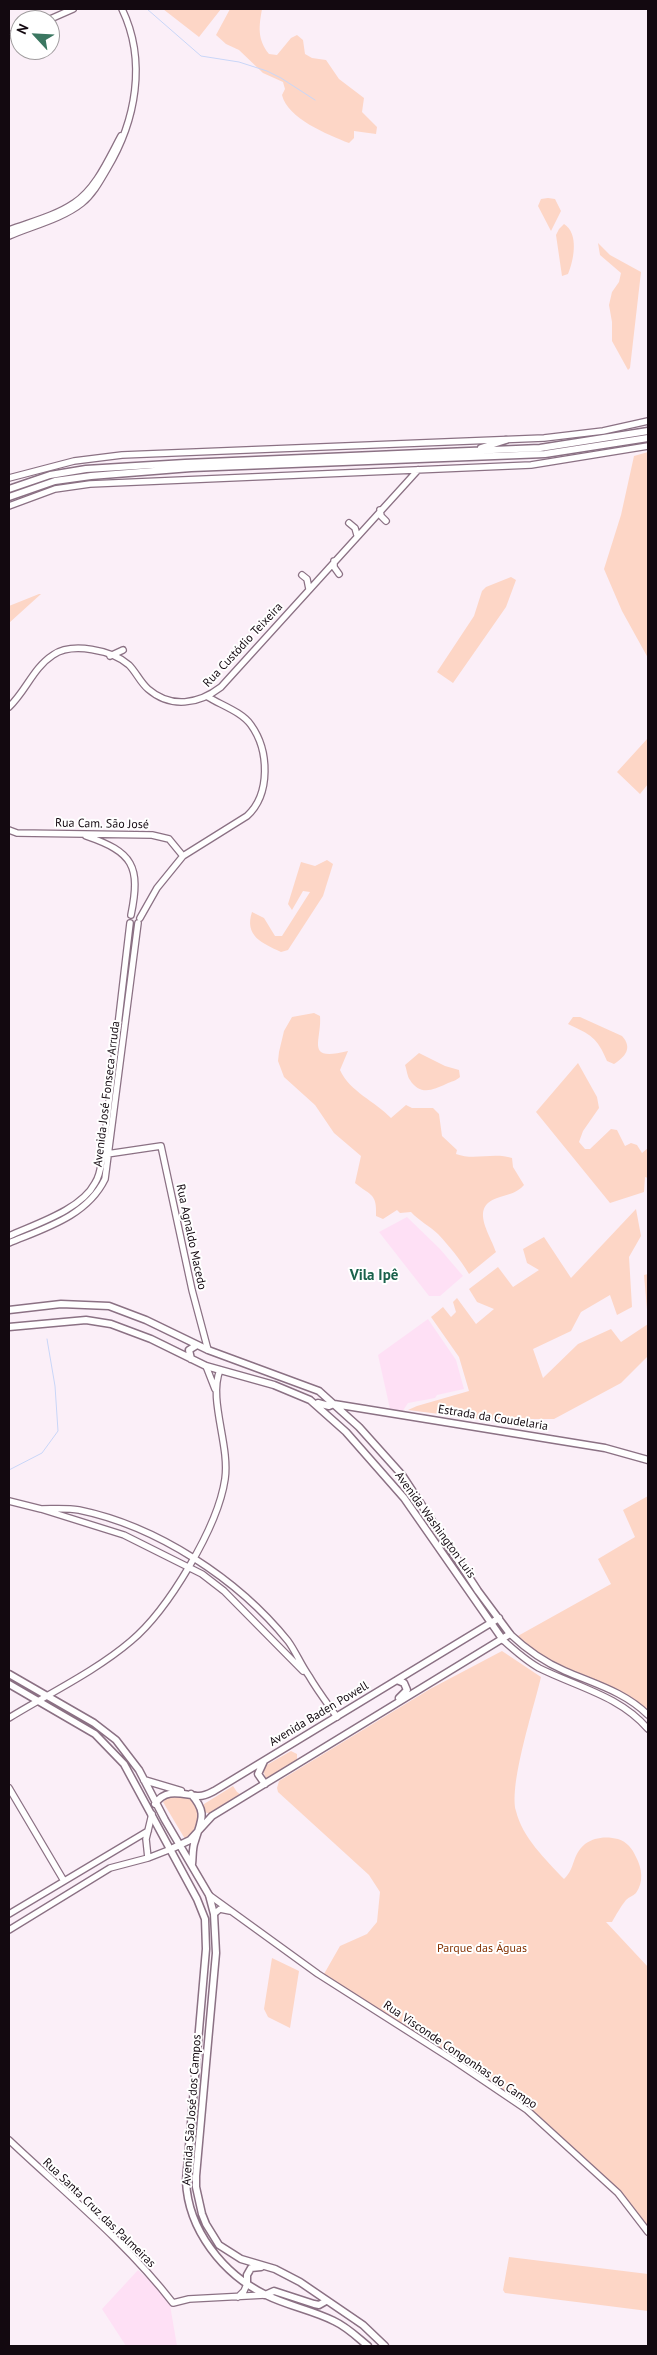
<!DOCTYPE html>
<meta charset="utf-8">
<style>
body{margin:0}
#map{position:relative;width:657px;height:2355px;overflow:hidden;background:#fbeff8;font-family:"PT Sans",sans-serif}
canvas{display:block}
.frame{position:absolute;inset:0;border:10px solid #130910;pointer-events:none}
.north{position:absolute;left:10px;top:10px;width:50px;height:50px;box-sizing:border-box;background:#fff;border:1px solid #a19d9f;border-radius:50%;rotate:295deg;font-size:14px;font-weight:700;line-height:20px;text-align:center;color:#130910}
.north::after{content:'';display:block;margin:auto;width:18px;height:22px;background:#3b7761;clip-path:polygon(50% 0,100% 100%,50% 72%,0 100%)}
</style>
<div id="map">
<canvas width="657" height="2355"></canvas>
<div class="frame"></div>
<div class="north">N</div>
</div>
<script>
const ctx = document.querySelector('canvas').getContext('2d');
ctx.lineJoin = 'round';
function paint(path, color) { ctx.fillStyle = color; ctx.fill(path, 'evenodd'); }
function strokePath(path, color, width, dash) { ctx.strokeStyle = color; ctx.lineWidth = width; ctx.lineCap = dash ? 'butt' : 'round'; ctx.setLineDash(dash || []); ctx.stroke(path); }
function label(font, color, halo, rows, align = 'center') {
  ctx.font = font + ' "PT Sans",sans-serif'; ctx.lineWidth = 4; ctx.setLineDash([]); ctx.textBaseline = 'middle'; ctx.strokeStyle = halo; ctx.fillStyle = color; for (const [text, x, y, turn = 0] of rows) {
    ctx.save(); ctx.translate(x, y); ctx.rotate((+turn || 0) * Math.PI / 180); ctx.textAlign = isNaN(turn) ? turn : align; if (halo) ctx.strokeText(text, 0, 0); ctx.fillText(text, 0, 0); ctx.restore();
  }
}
paint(new Path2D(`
 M407 1217 440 1249 463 1276 440 1296H429L379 1232Z
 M428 1319 456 1360 464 1389 437 1395 435 1398 408 1403 402 1412 390 1409 378 1355Z
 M138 2270 157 2287 170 2305 177 2346H126L102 2309Z`), '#fee0f5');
paint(new Path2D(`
 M163 9H221L199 37Z
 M230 9H262C259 26 257 39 269 54L277 55 291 38 297 35 303 40 305 54 312 58 326 60 339 79 364 98 362 112 377 127 376 134 354 131V138L349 143C328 135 287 118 282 95L285 89 283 82 263 73 239 50 226 44 216 35Z
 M548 198 555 199 561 211 551 231 538 206 541 199Z
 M564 224C579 233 574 260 568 274L562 276 556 235 559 229Z
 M598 243 610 255 641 272 630 368 628 370 612 341V322L609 305 612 292 619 282 621 273 600 255Z
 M648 452V658L622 611 604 569 621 515 634 456Z
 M511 577 516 580 506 607 453 683 437 672 474 616 482 591 486 587Z
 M39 594H41L9 623V606Z
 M648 738V784L640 794 617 772Z
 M327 860 333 864 323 896 288 950 281 952C262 943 244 936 252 912L264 918 275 936H282L310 892 303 891 292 910 288 904 301 862 315 866Z
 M314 1013 320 1016C322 1041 304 1062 348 1051L340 1070C350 1092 375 1101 391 1118L406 1105 412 1108H433L439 1114 442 1136 457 1150 456 1154C474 1161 493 1152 512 1158L513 1167 524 1185C517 1193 509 1194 500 1197 468 1206 490 1233 496 1252L469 1274C460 1259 450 1247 438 1234 430 1226 419 1221 411 1212L400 1213 397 1210 383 1219 376 1216C377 1193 371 1196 355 1183L361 1156 334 1133 315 1105 284 1077 278 1061 279 1052 284 1031 292 1017Z
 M573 1017H580L622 1036C633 1048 625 1057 614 1064L607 1061C597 1037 591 1035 568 1024Z
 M419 1053 445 1066 459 1070 460 1077C456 1081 452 1081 446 1084 433 1090 420 1096 410 1080 407 1076 407 1070 405 1065Z
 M578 1063 597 1097 599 1108 583 1131 579 1142 585 1149H590L611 1129 617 1130 625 1146 631 1143 637 1145 642 1153 648 1148V1178L645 1177 644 1192 610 1203 536 1112Z
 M636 1209 641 1236 629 1257 632 1307 617 1315 610 1295 581 1312 571 1331 533 1349 543 1378 578 1344 611 1329 621 1342 648 1324V1356L621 1383 554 1419H478L408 1410 417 1406 469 1391 459 1357 431 1317 443 1307 451 1317 456 1312 453 1302 457 1298 476 1324 494 1309 477 1302 469 1289 498 1267 513 1287 539 1270 527 1263 523 1249 544 1237 571 1278Z
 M648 1274V1321L644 1275Z
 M648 1496V1712L608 1686 562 1667 539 1655 516 1637 611 1584 598 1559 635 1537 623 1510Z
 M502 1651 541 1677C534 1708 509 1783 516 1811 522 1837 546 1860 564 1879 576 1868 571 1856 585 1844 594 1837 607 1836 618 1839 627 1842 632 1848 636 1857 642 1868 644 1882 636 1893 633 1896 629 1897 626 1900 621 1906 616 1915 612 1922H606L648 1967V2227L597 2170 530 2110 324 1974 340 1946 367 1934 377 1922 380 1892 369 1875 278 1792 277 1788 279 1781 430 1689Z
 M291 1751 297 1754V1760L268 1779 265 1777 263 1769 265 1766Z
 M233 1786 237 1792 243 1796 211 1814 204 1812V1804Z
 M170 1796C175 1796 181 1796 186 1797 207 1805 199 1830 185 1839L163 1802Z
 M272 1958 299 1971 290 2028 268 2017 264 2009Z
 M509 2257 648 2274V2311L505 2293 503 2290Z`), '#fdd6c6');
strokePath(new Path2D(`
 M147 9 201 56 239 62 267 71 281 78 315 100
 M9 1470 42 1453 58 1431 55 1386 47 1339`), '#c9d6f8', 1);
const secondary = new Path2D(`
 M48 20 73 9
 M9 35 20 31
 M9 230C30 222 55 216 74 203 96 189 109 158 121 136
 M9 236C32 226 62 219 82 203 93 194 100 181 107 169 136 121 147 61 122 9
 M9 478 74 461 122 455 544 438 603 431 648 421
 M9 506 55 489 90 484 531 465 648 446
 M380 510 381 516 386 521
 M349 523 355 528 357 535
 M334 561V567L339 574
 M302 575 307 579 309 589
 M110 656 123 650
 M9 707C26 691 33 668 53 655 72 642 112 650 129 665 136 672 140 682 148 689 171 709 199 704 221 687L418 470
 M9 830 17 833 152 835 169 839 183 856
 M86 836C133 852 141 866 131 915
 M140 918 157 888 183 856 247 816C271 794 269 750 251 725 242 712 221 705 208 697
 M107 1154 161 1146 192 1290 208 1350
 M9 1236C35 1224 81 1210 95 1183 101 1174 101 1163 103 1153L130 923
 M9 1243C45 1228 87 1216 105 1179L138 923
 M206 1366 215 1389
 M9 1501 41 1509 124 1535 202 1574 224 1591 303 1671
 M41 1509C54 1509 67 1508 79 1510 157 1526 238 1579 288 1641 296 1652 301 1665 309 1676 317 1690 327 1703 337 1717
 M510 1634C527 1650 544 1662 565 1671 595 1684 625 1692 648 1715
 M503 1640C514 1650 525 1660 539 1668 577 1687 620 1696 648 1729
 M9 1718C48 1694 96 1671 131 1641 168 1610 218 1527 225 1479 230 1445 208 1399 220 1370
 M9 1788 64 1881
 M148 1858 146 1839 152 1814
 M209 1895 318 1974 453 2060 527 2110 618 2193 648 2232
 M9 1914 148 1831
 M214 1914 220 1909 230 1911
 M9 1930 110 1868 148 1858 171 1849
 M9 2140C64 2192 126 2242 173 2303L189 2299 265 2295
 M238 2297 244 2291 247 2284`);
const primary = new Path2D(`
 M481 448 506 440
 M9 489 50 475 86 469 185 463 540 448 648 431
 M9 497 55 481 91 476 191 468 545 454 648 438
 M9 1310 61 1304 109 1306 146 1320 208 1350 319 1391 359 1427 402 1475 478 1591 510 1634 212 1816 190 1840 171 1849
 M9 1327 86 1320 111 1324 151 1339 206 1366 274 1385 310 1400 346 1432 404 1498 503 1640
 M191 1359 189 1350 197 1345
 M318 1403 329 1406 334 1404 605 1448 648 1460
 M9 1674 94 1723 116 1740 139 1770 165 1820 209 1895 214 1914 216 1953 196 2176V2187L202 2214 206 2224 219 2245 241 2259 275 2269 300 2282 363 2325 385 2346
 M397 1680 404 1683 407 1690 399 1698
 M9 1684 95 1734 124 1764 197 1899 205 1919 206 1949 186 2181C188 2230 223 2274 266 2295 288 2306 312 2310 334 2321 347 2327 357 2337 368 2346
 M264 1761 258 1774 265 1784
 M144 1780 181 1791
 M191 1794C208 1813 201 1820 195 1841 192 1848 193 1857 192 1864
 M155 1804C166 1787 183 1795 199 1796 205 1796 210 1793 214 1791L499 1618
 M247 2284V2275L251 2268 261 2267
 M265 2295 274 2291 314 2304 319 2305 326 2301`);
strokePath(secondary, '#8b7184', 8);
strokePath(primary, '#8b7184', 9);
strokePath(secondary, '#fff', 5.5);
strokePath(primary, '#fff', 6);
label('12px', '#130910', '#fff', [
 ["Rua Custódio Teixeira",243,645,-47],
 ["Rua Cam. São José",102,824,1],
 ["Avenida José Fonseca Arruda",107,1094,-83],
 ["Rua Agnaldo Macedo",191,1237,78],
 ["Estrada da Coudelaria",493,1418,9],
 ["Avenida Washington Luis",435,1525,54],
 ["Avenida Baden Powell",319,1714,-31],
 ["Rua Visconde Congonhas do Campo",460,2055,34],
 ["Avenida São José dos Campos",192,2110,-86],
 ["Rua Santa Cruz das Palmeiras",99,2213,44]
]);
label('12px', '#843303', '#fff', [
 ["Parque das Águas",482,1949]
]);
label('bold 15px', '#1a624c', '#fff', [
 ["Vila Ipê",374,1276]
]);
</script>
